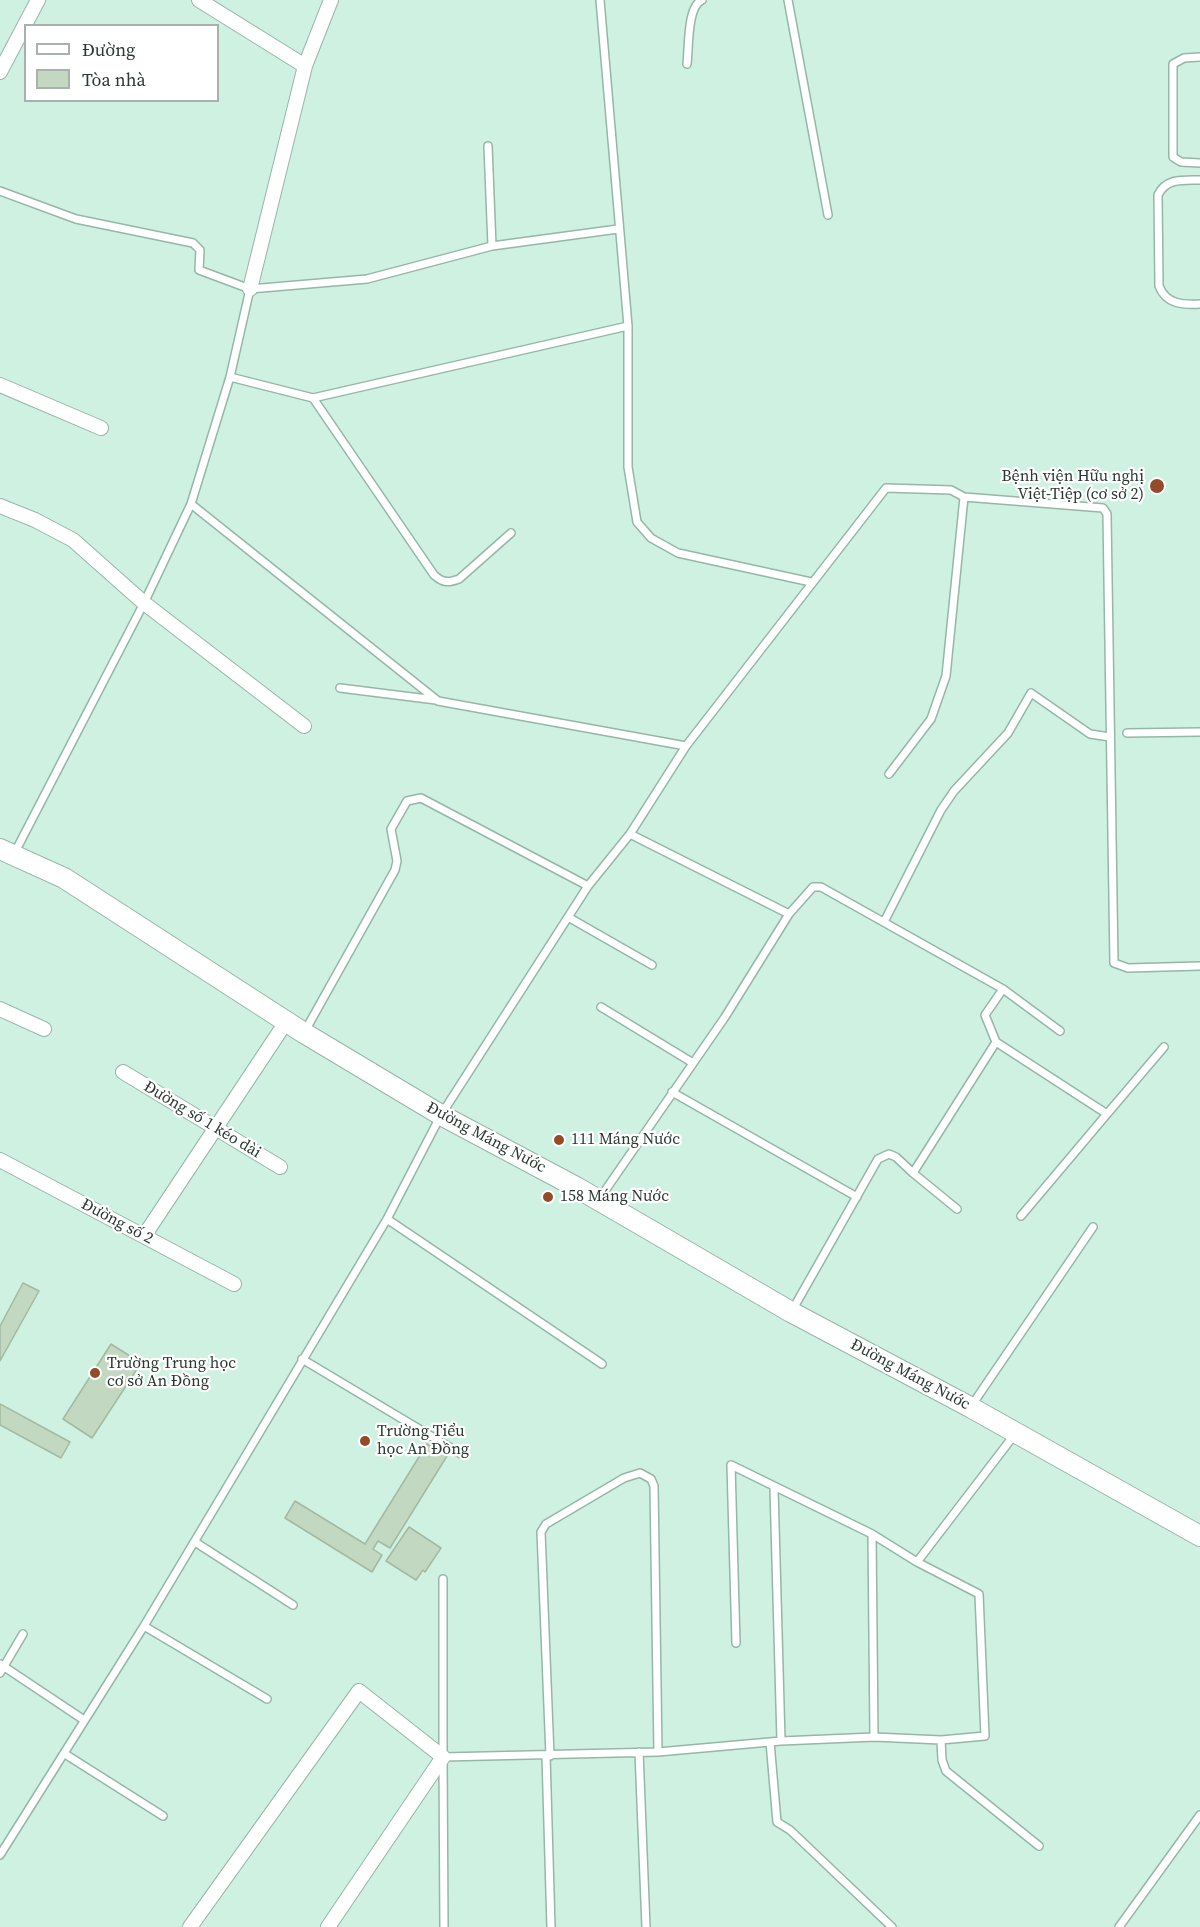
<!DOCTYPE html>
<meta charset="utf-8">
<style>
body{margin:0}
#map{position:relative;width:1200px;height:1927px;overflow:hidden;background:#cff1e2;font-family:"Source Serif 4",serif}
canvas{display:block}
.legend{position:absolute;left:24px;top:24px;width:195px;height:78px;box-sizing:border-box;background:#fff;border:2px solid #aab0ad;margin:0;padding:8px 10px;list-style:none;font-size:18px;color:#2b3933}
.legend li{display:flex;align-items:center;gap:12px;height:30px}
.legend b{width:30px;border:2px solid #aab0ad}
</style>
<div id="map">
<canvas width="1200" height="1927"></canvas>
<ul class="legend">
<li><b style="height:8px;background:#fff"></b>Đường</li>
<li><b style="height:16px;background:#c2d8c0"></b>Tòa nhà</li>
</ul>
</div>
<script>
const ctx = document.querySelector('canvas').getContext('2d');
ctx.lineJoin = 'round';
function paint(path, color) { ctx.fillStyle = color; ctx.fill(path, 'evenodd'); }
function strokePath(path, color, width, dash) { ctx.strokeStyle = color; ctx.lineWidth = width; ctx.lineCap = dash ? 'butt' : 'round'; ctx.setLineDash(dash || []); ctx.stroke(path); }
function label(font, color, halo, rows, align = 'center') {
  ctx.font = font + ' "Source Serif 4",serif'; ctx.lineWidth = 4.5; ctx.setLineDash([]); ctx.textBaseline = 'middle'; ctx.strokeStyle = halo; ctx.fillStyle = color; for (const [text, x, y, turn = 0] of rows) {
    ctx.save(); ctx.translate(x, y); ctx.rotate((+turn || 0) * Math.PI / 180); ctx.textAlign = isNaN(turn) ? turn : align; if (halo) ctx.strokeText(text, 0, 0); ctx.fillText(text, 0, 0); ctx.restore();
  }
}
const building = new Path2D(`
 M23 1283 39 1291 0 1361V1326Z
 M111 1344 141 1363 92 1438 63 1419Z
 M0 1404 70 1442 61 1458 0 1425Z
 M427 1444 447 1456 390 1548 378 1541 373 1549 382 1555 372 1572 285 1518 295 1501 365 1544Z
 M409 1527 441 1548 425 1572 423 1570 416 1580 386 1561Z`);
paint(building, '#c2d8c0');
strokePath(building, '#a4b9a1', 1.5);
const lane = new Path2D(`
 M600 0 628 326V467L637 522 651 538 678 553 811 582
 M788 0 828 215
 M1200 57 1184 58 1173 64V157L1181 162 1200 163
 M687 64C689 48 687 6 702 0
 M488 146 492 246
 M1200 180C1183 180 1166 178 1158 195L1159 286C1166 304 1182 305 1200 304
 M0 191 76 219 193 243 200 250 199 270 250 289 367 279 492 246 618 229
 M230 377 313 398 628 326
 M313 398 434 575C443 583 448 583 459 579L511 533
 M191 504 438 701 686 746
 M340 688 436 700
 M1127 733 1200 732
 M889 774 931 719 946 676 964 497
 M14 854 144 603 191 504 230 377 250 289
 M789 914 813 887H821L1003 989 1060 1031
 M568 917 652 965
 M884 922 941 810 954 791 1008 733 1031 693 1090 734 1110 737
 M1003 989 985 1015 996 1042 1107 1114 1164 1047
 M601 1007 693 1063
 M305 1031 395 870 397 861 391 829 407 801 421 798 588 886
 M672 1092 857 1197
 M913 1173 957 1209
 M600 1198 725 1017 789 914 630 834
 M1021 1216 1107 1114
 M387 1219 602 1364
 M793 1309 878 1159 889 1154 896 1157 913 1173 996 1042
 M302 1359 461 1454
 M972 1405 1093 1227
 M774 1488 781 1741
 M872 1534 874 1737
 M195 1542 293 1605
 M917 1562 1015 1434
 M144 1626 267 1699
 M0 1664 84 1720
 M0 1673 23 1634
 M941 1740 942 1760 946 1771 1039 1846
 M770 1742 777 1822 790 1830 892 1927
 M639 1752 646 1927
 M65 1754 163 1816
 M443 1755V1579
 M546 1756 551 1927
 M550 1756 541 1532 546 1524 624 1478 640 1473 651 1479 654 1486 658 1752
 M0 1855 144 1626 387 1219 441 1115 588 886 630 834 686 746 886 488 951 490 964 497 1103 508 1107 514 1114 963 1128 968 1200 966
 M444 1927 443 1757 658 1752 781 1741 874 1737 941 1740 985 1736 979 1594 917 1562 872 1534 731 1465 736 1643
 M1119 1927 1200 1815`);
const street = new Path2D(`
 M199 0 305 66
 M0 72 38 0
 M250 289 305 66 331 0
 M0 385 101 428
 M0 506 35 520 73 540 144 603 304 726
 M0 1009 44 1029
 M123 1072 280 1167
 M0 1160 234 1284
 M144 1236 286 1022
 M190 1927 359 1691 443 1757 328 1927`);
const secondary = new Path2D(`
 M0 849 64 878 304 1033 441 1115 576 1187 791 1312 970 1407 1200 1536`);
strokePath(lane, '#96b6a8', 10);
strokePath(street, '#96b6a8', 16);
strokePath(secondary, '#96b6a8', 22);
strokePath(lane, '#fff', 7);
strokePath(street, '#fff', 14);
strokePath(secondary, '#fff', 20);
for (const [x, y, r, color] of [
 [1157,486,8,"#934b28"],
 [559,1140,6,"#934b28"],
 [548,1197,6,"#934b28"],
 [95,1373,6,"#934b28"],
 [365,1441,6,"#934b28"]
]) { const dot = new Path2D(); dot.arc(x, y, r, 0, 2 * Math.PI); ctx.fillStyle = color; ctx.fill(dot); strokePath(dot, '#fff', 2); }
label('16px', '#2b3933', '#fff', [
 ["Bệnh viện Hữu nghị",1144,477,"right"],
 ["Việt-Tiệp (cơ sở 2)",1144,495,"right"],
 ["111 Máng Nước",571,1140],
 ["158 Máng Nước",560,1197],
 ["Trường Trung học",107,1364],
 ["cơ sở An Đồng",107,1382],
 ["Trường Tiểu",377,1432],
 ["học An Đồng",377,1450]
], 'left');
label('16px', '#2b3933', '#fff', [
 ["Đường số 1 kéo dài",202,1120,31],
 ["Đường Máng Nước",486,1138,28],
 ["Đường số 2",117,1222,28],
 ["Đường Máng Nước",910,1375,28]
]);
</script>
